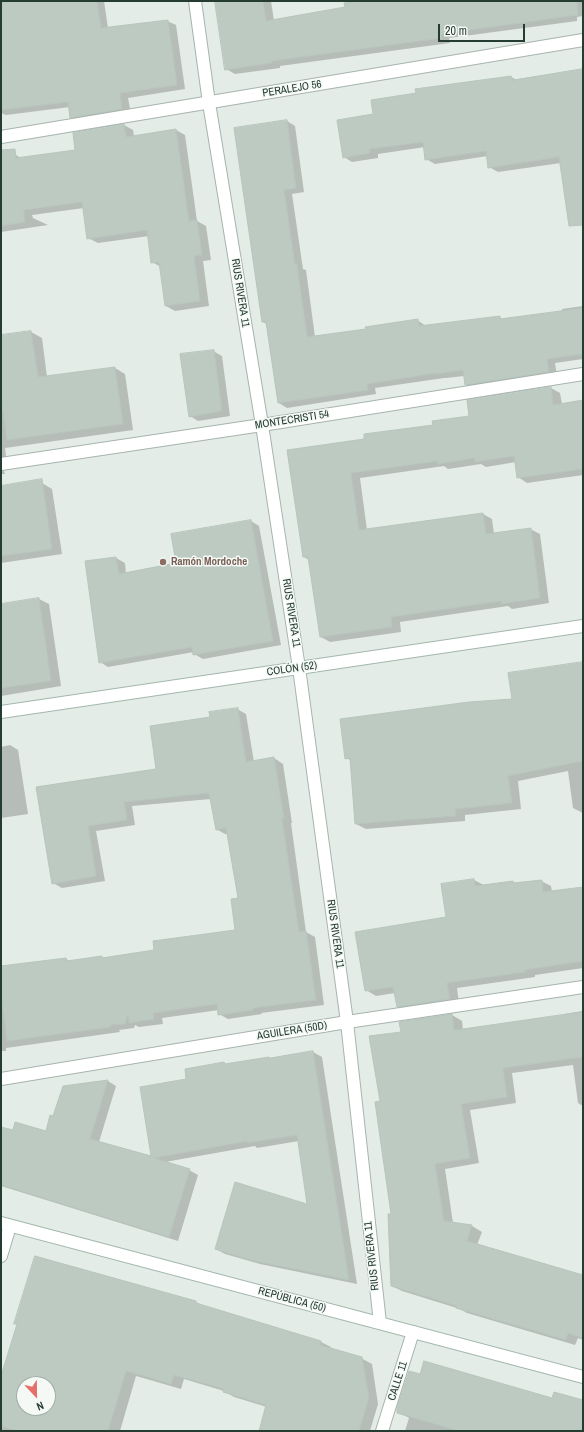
<!DOCTYPE html>
<meta charset="utf-8">
<style>
body{margin:0}
#map{position:relative;width:584px;height:1432px;overflow:hidden;background:#e4ece7;font-family:"Archivo Narrow",sans-serif}
canvas{display:block}
.frame{position:absolute;inset:0;border:2px solid #253c32;pointer-events:none}
.north{position:absolute;left:16px;top:1376px;width:40px;height:40px;box-sizing:border-box;background:#f4f9f6;border:1px solid #a1ada8;border-radius:50%;rotate:158deg;font-size:11px;font-weight:700;line-height:16px;text-align:center;color:#253c32}
.north::after{content:'';display:block;margin:auto;width:14px;height:18px;background:#e57069;clip-path:polygon(50% 0,100% 100%,50% 72%,0 100%)}
.scale{position:absolute;left:438px;top:24px;width:87px;height:18px;box-sizing:border-box;border:2px solid #253c32;border-top:0;padding-left:5px;font-size:12px;line-height:14px;white-space:nowrap;color:#253c32;-webkit-text-stroke:3px #f4f9f6;paint-order:stroke}
</style>
<div id="map">
<canvas width="584" height="1432"></canvas>
<div class="frame"></div>
<div class="north">N</div>
<div class="scale">20 m</div>
</div>
<script>
const ctx = document.querySelector('canvas').getContext('2d');
ctx.lineJoin = 'round';
function paint(path, color) { ctx.fillStyle = color; ctx.fill(path, 'evenodd'); }
function strokePath(path, color, width, dash) { ctx.strokeStyle = color; ctx.lineWidth = width; ctx.lineCap = dash ? 'butt' : 'round'; ctx.setLineDash(dash || []); ctx.stroke(path); }
function label(font, color, halo, rows, align = 'center') {
  ctx.font = font + ' "Archivo Narrow",sans-serif'; ctx.lineWidth = 3; ctx.setLineDash([]); ctx.textBaseline = 'middle'; ctx.strokeStyle = halo; ctx.fillStyle = color; for (const [text, x, y, turn = 0] of rows) {
    ctx.save(); ctx.translate(x, y); ctx.rotate((+turn || 0) * Math.PI / 180); ctx.textAlign = isNaN(turn) ? turn : align; if (halo) ctx.strokeText(text, 0, 0); ctx.fillText(text, 0, 0); ctx.restore();
  }
}
paint(new Path2D(`
 M1 1H104L108 28 167 21 176 25 185 89 128 98 131 114 80 122 71 117 70 107 6 115 1 113Z
 M218 1H271L274 21 346 8 366 1H583V16L577 17V21L449 38 450 43 280 66V68L235 74 226 69Z
 M583 70V201L561 163 498 172 489 167 488 156 435 164 426 159 425 147 378 154V158L352 162 344 157 374 115 511 77 517 80Z
 M287 121 295 126 304 192 292 194 303 269 306 270 315 337 367 330 417 320 426 326 499 317 504 320 562 312V309L583 306V359L555 363 557 376 474 389 466 385 464 376 446 378H444L375 388 376 394 287 408 279 403 268 325 263 322Z
 M124 125 133 130 134 136 176 130 185 135 197 221 206 226 211 260 203 261 209 306 175 311 166 306 161 267 152 262 149 236 98 243 88 238 84 208 32 215 33 218 48 225 1 232V157L16 155 21 158 76 151 74 133Z
 M31 332 42 338 47 377 115 368 125 374 133 430 5 448 7 464 4 467V471L5 474H1V407L3 406 1 391V336Z
 M213 351 222 356 230 416 198 421 190 416Z
 M551 388 560 393 562 404 583 401V475L527 483 518 477 516 462 486 467 481 464 448 469 444 466 360 478 367 530 483 514 492 519 494 534 530 529 540 534 549 603 512 609 508 606 400 622 401 632 330 642 321 637 309 560 304 557 365 440 434 426 470 417Z
 M42 483 52 489 62 554 1 563V489Z
 M251 521 259 526 281 645 203 659 194 654V652L108 667 100 662 86 562 116 558 125 563 126 574 178 564Z
 M39 599 49 604 61 686 1 696V609Z
 M583 663V813L573 808 568 771 518 781 521 809 465 815V821L366 829 356 824 352 761 346 758 513 700Z
 M237 709 246 714 254 762 274 758 283 764 292 823H291L306 932 315 937 324 1005 261 1013 262 1014 228 1019 219 1014V1010L162 1018 163 1024 139 1027 135 1025 134 1028 119 1030 120 1032 6 1048V1051H1V967L66 959 70 961 101 957 104 959 155 951 236 931 239 899 228 834H225L216 829 211 799 132 806 135 825 96 831 105 881 62 888 53 883 37 787 157 769 211 718Z
 M10 745 18 750 28 814 1 818V747Z
 M474 880 484 885 513 882 516 884 541 881 551 886 552 892 583 888V968L535 975V977L457 988 459 1004 407 1012 398 1006 395 993 376 996 366 990 447 918 442 885Z
 M583 1011V1106L578 1103 573 1065 512 1073 516 1103 470 1110 479 1163 445 1169 453 1223 472 1226 482 1232 477 1245 583 1276V1340L578 1338 575 1345 467 1313 460 1309 402 1291 392 1286V1215L381 1102 402 1032 452 1015 462 1021 463 1030 566 1015 565 1014Z
 M313 1052 322 1057 357 1284 260 1264 225 1254 216 1249 309 1205 299 1141 257 1148 255 1146 165 1162 189 1170 198 1175 178 1241 1 1186V1128L13 1131 46 1132 54 1118 108 1081 116 1086 99 1142 152 1158 188 1080 224 1063 227 1065 269 1058 271 1059Z
 M196 1302 203 1306 321 1342 331 1347 330 1349 361 1358 372 1364 378 1404 370 1431H260L267 1407 234 1397 224 1391 184 1379 181 1389 136 1376 120 1431H1V1376L18 1325 15 1323ZM24 1384H48V1408H24Z
 M553 1399 583 1402V1431H405L409 1418 398 1412Z`), '#0003');
const building = new Path2D(`
 M1 1H97L101 28 168 20 177 85 120 93 122 109 70 118 68 102 1 110Z
 M215 1H263L266 21 345 7 344 3 359 1H577L578 15 441 34 442 38 272 61V63L225 70Z
 M583 69V225L569 226 559 157 488 168 486 151 425 160 423 142 370 149V153L343 158 337 120 373 114 371 100 416 93 415 89 511 76 512 80Z
 M287 120 296 188 284 190 295 265 297 264 307 337 366 329 365 327 418 319 419 326 500 316V319L583 308V354L547 359 549 372 465 385 463 370 436 374V373L367 384 368 390 278 403 266 322H262L234 128Z
 M124 124 126 137 176 129 189 221 197 220 202 255 194 256 200 301 165 306 159 262 151 263 147 230 87 239 82 202 24 210 25 222 1 226V150L15 149 16 158 75 150 73 133Z
 M31 331 38 377 115 367 123 424 7 440 1 399V335Z
 M214 350 222 411 189 417 180 354Z
 M551 387 553 405 583 400V469L517 478 514 456 475 462V458L438 464V461L351 473 359 530 483 513 486 534 531 528 540 598 501 604V601L391 617 392 627 320 637 308 557H303L287 450 364 439V434L433 425 432 421 469 416 467 400Z
 M42 479 52 549 1 556V486Z
 M251 520 273 641 193 655 192 647 99 663 85 561 116 557 119 574 176 563 171 534Z
 M39 598 51 681 1 688V604Z
 M583 662V761L508 776 512 803 455 809 456 816 355 824 350 758 345 759 340 719 469 702 512 699 508 673Z
 M238 708 246 762 274 757 284 818 282 819 299 932 306 931 316 1000 253 1008V1010L218 1015 217 1004 153 1013 154 1019 129 1023 128 1014 125 1024 111 1025V1027L7 1041 1 995V966L66 958 67 961 102 956V958L154 950 153 941 235 930 231 899 238 898 226 828 216 830 209 793 124 802 127 820 88 826 96 876 52 884 36 787 156 769 150 726 210 717 209 712Z
 M474 879 475 886 513 881V883L542 880 543 892 583 887V961L525 970V972L447 983 450 999 397 1007 393 987 365 991 355 932 446 917 441 884Z
 M583 1012V1057L503 1068 507 1097 461 1104 470 1158 435 1164 444 1221 472 1225 467 1241 583 1275V1338L568 1333 566 1340 456 1308 457 1306 391 1286 388 1214H391L375 1102 380 1101 369 1036 401 1032 399 1022 452 1014 454 1030Z
 M313 1051 349 1280 250 1260 215 1249 235 1182 307 1204 297 1135 247 1143 248 1141 154 1158 190 1169 169 1237 1 1185V1127L13 1130 15 1122 46 1131 50 1115 53 1116 63 1086 108 1080 90 1139 151 1156 140 1087 186 1079 185 1069 224 1062 225 1064 269 1057V1058Z
 M35 1256 196 1301V1303L321 1341 320 1345 362 1357 369 1398 359 1431H259L266 1405 223 1392 224 1389 174 1375 171 1384 126 1371 108 1431H18L1 1426V1376L17 1324H14ZM24 1384H48V1408H24Z
 M424 1361 552 1398 554 1392 583 1400V1431H459L397 1413V1408L409 1371 420 1374Z`);
paint(building, '#bccac2');
strokePath(building, '#b7c5bd', 1);
const minor = new Path2D(`
 M195 1 209 103 262 425 299 668 347 1022 380 1323
 M1 137 583 40
 M1 464 262 425 583 374
 M1 1079 347 1022 583 987
 M1 1256 10 1226
 M382 1431 413 1332`);
const secondary = new Path2D(`
 M1 712 583 626
 M1 1223 583 1377`);
strokePath(minor, '#a7b4ad', 14);
strokePath(secondary, '#a3b7ad', 14);
strokePath(minor, '#fff', 12);
strokePath(secondary, '#fff', 12);
for (const [x, y, r, color] of [
 [163,562,4,"#8d6e63"]
]) { const dot = new Path2D(); dot.arc(x, y, r, 0, 2 * Math.PI); ctx.fillStyle = color; ctx.fill(dot); strokePath(dot, '#f4f9f6', 1.5); }
label('11px', '#253c32', '#f4f9f6', [
 ["PERALEJO 56",292,89,-9],
 ["RIUS RIVERA 11",240,293,81],
 ["MONTECRISTI 54",292,420,-9],
 ["RIUS RIVERA 11",291,613,81],
 ["COLÓN (52)",292,669,-8],
 ["RIUS RIVERA 11",335,934,82],
 ["AGUILERA (50D)",292,1031,-9],
 ["RIUS RIVERA 11",372,1256,-96],
 ["REPÚBLICA (50)",292,1300,15],
 ["CALLE 11",398,1381,-72]
]);
label('bold 11px', '#785e54', '#f4f9f6', [
 ["Ramón Mordoche",171,562]
], 'left');
</script>
